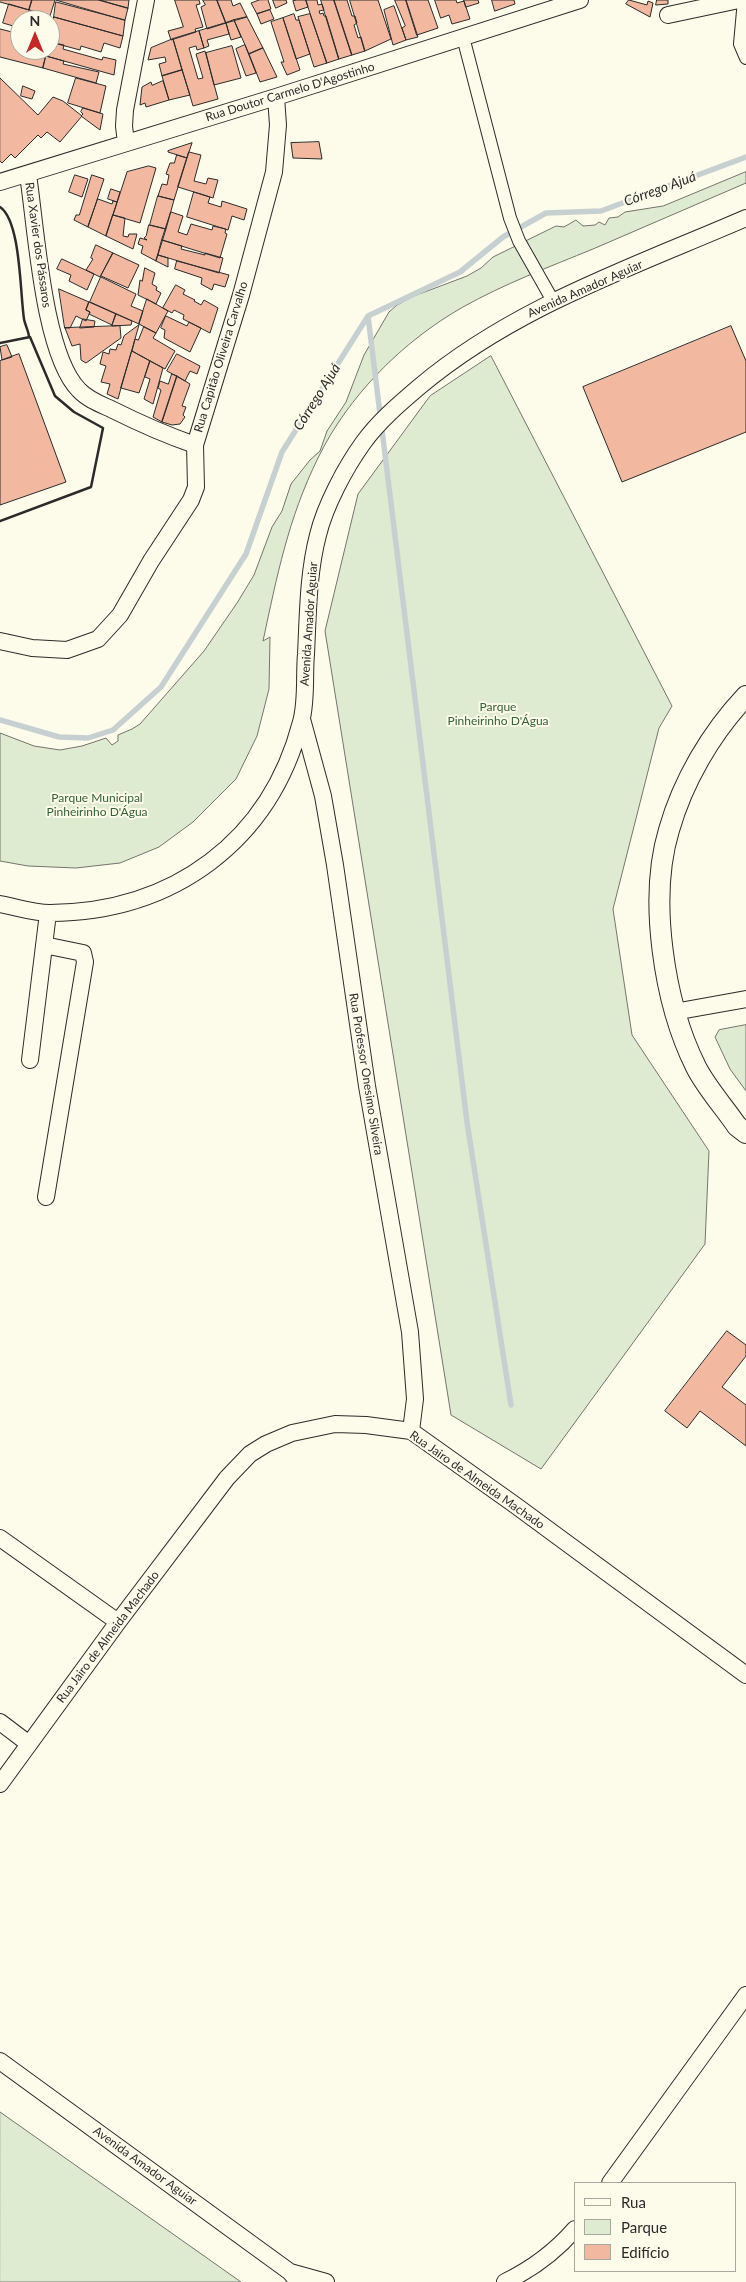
<!DOCTYPE html>
<meta charset="utf-8">
<style>
body{margin:0}
#map{position:relative;width:746px;height:2282px;overflow:hidden;background:#fdfbea;font-family:Lato,sans-serif}
canvas{display:block}
.legend{position:absolute;left:574px;top:2182px;width:162px;height:90px;box-sizing:border-box;background:#fdfbea;border:1px solid #a9a89e;margin:0;padding:6px 9px;list-style:none;font-size:15px;color:#2b2b2b}
.legend li{display:flex;align-items:center;gap:10px;height:25px}
.legend b{width:25px;border:1px solid #a9a89e}
.north{position:absolute;left:10px;top:10px;width:50px;height:50px;box-sizing:border-box;background:#fdfbea;border:1px solid #a9a89e;border-radius:50%;rotate:0deg;font-size:14px;font-weight:700;line-height:20px;text-align:center;color:#2b2b2b}
.north::after{content:'';display:block;margin:auto;width:18px;height:22px;background:#c62828;clip-path:polygon(50% 0,100% 100%,50% 72%,0 100%)}
</style>
<div id="map">
<canvas width="746" height="2282"></canvas>
<ul class="legend">
<li><b style="height:6px;background:#fdfbea"></b>Rua</li>
<li><b style="height:14px;background:#deebd1"></b>Parque</li>
<li><b style="height:14px;background:#f2b8a0"></b>Edifício</li>
</ul>
<div class="north">N</div>
</div>
<script>
const ctx = document.querySelector('canvas').getContext('2d');
ctx.lineJoin = 'round';
function paint(path, color) { ctx.fillStyle = color; ctx.fill(path, 'evenodd'); }
function strokePath(path, color, width, dash) { ctx.strokeStyle = color; ctx.lineWidth = width; ctx.lineCap = dash ? 'butt' : 'round'; ctx.setLineDash(dash || []); ctx.stroke(path); }
function label(font, color, halo, rows, align = 'center') {
  ctx.font = font + ' Lato,sans-serif'; ctx.lineWidth = 4; ctx.setLineDash([]); ctx.textBaseline = 'middle'; ctx.strokeStyle = halo; ctx.fillStyle = color; for (const [text, x, y, turn = 0] of rows) {
    ctx.save(); ctx.translate(x, y); ctx.rotate((+turn || 0) * Math.PI / 180); ctx.textAlign = isNaN(turn) ? turn : align; if (halo) ctx.strokeText(text, 0, 0); ctx.fillText(text, 0, 0); ctx.restore();
  }
}
const green = new Path2D(`
 M746 172V183C695 205 644 227 593 249 549 267 504 284 463 307 403 341 348 396 318 458 288 519 277 576 263 641L270 637 269 689 257 736 236 779 193 822 159 847 120 863 76 868 28 866 0 861V733L34 746 60 750 82 746 106 738 112 745 118 741V735L132 729 140 724 204 651 237 603 254 575 272 527 282 511 291 484 310 460 320 451 327 431 346 402 364 355 389 312 397 305 414 296 467 276 481 268 493 257 556 226 564 227 576 220 583 226 595 225 599 222 605 225 609 218 618 217 625 212 663 206Z
 M491 356 672 706 659 728 613 909 632 1035 709 1151 705 1244 541 1469 451 1415 325 631 358 494 430 396Z
 M746 1025V1091L730 1069 715 1037 719 1030Z
 M0 2112 241 2282H0Z`);
paint(green, '#deebd1');
strokePath(green, '#74746e', 1);
strokePath(new Path2D(`
 M368 316 467 1122 511 1405
 M0 720 59 737 88 738 113 730 161 687 246 554 282 452 368 316 460 272 503 237 546 213 601 211 746 157`), '#c7d0d0', 5.5);
const building = new Path2D(`
 M0 0H32L29 10 0 2Z
 M32 0H55L50 16 29 10Z
 M56 0H99L128 8 125 20Z
 M99 0H129L128 8Z
 M175 0H199L200 4 196 5 203 27 195 29 196 32 171 40 168 31 183 27Z
 M203 0H217L226 23 207 29 201 7 205 5Z
 M217 0H231L233 6 240 3 247 17 226 23Z
 M268 0 271 9 257 14 251 3 259 0Z
 M273 0H286L287 3 276 8Z
 M298 0H306L308 7 296 11 293 1Z
 M306 0H317L318 5 322 4 324 10 319 11 320 14 323 13 324 16H326L339 59 327 63Z
 M321 0H334L352 55 339 59Z
 M334 0H347L352 16H355L357 23 354 25 358 38 361 37 365 51 352 55Z
 M350 0H378L391 39 365 51Z
 M395 0H406L418 37 406 40 402 28 405 26Z
 M406 0H428L438 28 417 35Z
 M435 0H456L457 3 464 1 470 19 452 24 449 15 441 18Z
 M464 0H478L479 3 466 7Z
 M492 0H514L515 4 495 11Z
 M629 0 647 5 648 1 653 3 650 17 626 4Z
 M657 0H668V4L656 5Z
 M56 2 125 20 123 36 54 17Z
 M9 4 43 14 41 20H20V28L3 23Z
 M394 6 406 40 393 45 384 10Z
 M270 10 274 19 261 24 257 14Z
 M294 14 296 20H299L310 54 296 59 283 18Z
 M310 14 327 63 314 67 298 17Z
 M54 17 123 36 120 48 104 43 101 52 81 46 80 50 50 42Z
 M247 17 263 48 249 54 234 20Z
 M283 18 300 70 287 75 281 62H284L271 22Z
 M234 20 241 37 231 40 226 23Z
 M226 23 229 34 207 40 209 46 204 48 199 31Z
 M0 29 20 34V50H47L43 68 0 57Z
 M199 31 204 48 197 50 196 46 189 48 198 79 203 78 196 54 205 51 218 99 193 106 173 39Z
 M173 39 182 70 162 76 159 64 166 62 165 57 148 60 151 48Z
 M50 42 64 45 63 49 102 60 103 57 116 60 114 75 46 56 47 50H50Z
 M245 45 256 73 246 76 236 49Z
 M232 46 241 78 214 85 206 53Z
 M263 48 277 77 260 82 249 54Z
 M46 56 64 61 63 64 99 72 96 83 43 68Z
 M182 70 190 95 169 100 162 76Z
 M0 78 38 115 53 97 63 101 82 116 60 142 47 132 41 138 38 135 15 158 11 154 2 163 0 161Z
 M76 78 106 86 100 113 68 103Z
 M163 81 169 100 146 107 145 103 140 105 142 87 151 82 152 85Z
 M23 86 35 91 32 99 21 96Z
 M83 108 103 114 100 130 81 116 83 114 81 112Z
 M319 142 322 159 293 158 291 143Z
 M192 143 187 158 168 152V151Z
 M189 152 201 155 194 181 206 184 208 178 218 180 213 198 178 187Z
 M177 155 187 158 174 200 158 196 162 184 167 185 169 175 166 174 170 163H174Z
 M149 166 156 168 140 223 113 215 127 172Z
 M75 175 88 179 82 197 69 192Z
 M92 175 104 179 88 227 74 220 76 215H79Z
 M111 189 120 192 117 202 108 199Z
 M194 192 210 197 208 203 221 207 222 201 247 209 244 220 232 216 228 230 187 217Z
 M158 196 174 200 166 229 150 225Z
 M98 199 112 204 113 201 117 202 106 236 88 227Z
 M171 212 183 216 178 232 187 235 191 224 212 230 213 226 226 229 225 233 227 234 220 258 162 240Z
 M113 215 125 218 123 236 128 237 129 234H137L133 249 106 236Z
 M149 225 166 229 156 261 141 253 143 246 138 244 140 238 147 240 144 238 146 236Z
 M162 240 182 246 181 249 205 255V253L223 258 219 273 158 255Z
 M96 245 113 253 100 277 86 270 93 259 91 258Z
 M113 253 139 265 128 288 101 276Z
 M158 255 168 258V267L156 261Z
 M62 259 94 274 87 290 69 281 71 275 57 269Z
 M177 261 229 275 225 287 214 284 212 290 201 284 202 278 175 269Z
 M145 268 155 273 152 284 157 287 156 290 161 293 156 304 138 295 140 280 142 281Z
 M101 277 136 294 131 306 143 311 139 324 90 302Z
 M176 285 185 290 183 294 195 300 194 301 201 305 204 300 218 308 210 333 183 319 184 315 174 310 172 313 163 308Z
 M59 289 89 302 86 310 90 312 86 321 76 316 70 328H65Z
 M147 299 168 311 156 333 139 324Z
 M89 302 116 314 112 325 89 314 90 312 86 310Z
 M116 314 132 321 131 325 112 326Z
 M166 316 187 326 189 322 201 328 190 352 164 338 165 330 161 328Z
 M83 319 95 321 94 327 80 328Z
 M139 325 121 388 118 399 107 394 110 384 101 382 106 366 100 364 103 352 109 354 110 349 116 350 118 344 121 345 124 336Z
 M120 326 121 338 86 363 81 360 80 344 72 346 65 328Z
 M731 326 746 361V432L622 482 583 387Z
 M144 327 156 333 153 338 175 351 165 369 132 351 135 339 138 340Z
 M7 345 12 357 2 360 0 347Z
 M132 351 150 361 139 393 121 388Z
 M19 354 66 482 0 505V361Z
 M177 354 200 366 197 374 190 371 185 381 167 371Z
 M150 361 163 368 153 404 144 399 150 379 145 377Z
 M172 374 177 376 162 422 153 417 161 390 158 388 160 381 168 384Z
 M177 376 190 384 182 406 186 407 183 415 185 417 180 424 172 425 162 422Z
 M727 1331 746 1345V1356L722 1387 746 1405V1446L700 1411 687 1428 665 1411Z`);
paint(building, '#f2b8a0');
strokePath(building, '#2b2b2b', 1);
const pedestrian = new Path2D(`
 M744 0 740 44 746 58
 M463 37 510 218 519 241 553 301`);
const minor = new Path2D(`
 M668 15 739 0
 M126 143 124 126 125 110 146 0
 M28 175C36 226 43 354 79 390 87 399 100 404 111 409 139 423 166 435 195 445
 M0 182 276 97 580 0
 M0 641 32 648 67 650 98 639 120 615 151 561 191 500 196 487 195 445 241 295 274 172 278 125 276 97
 M302 719 323 796 335 865 367 1086 410 1332 415 1399 411 1431
 M0 904C16 907 34 913 50 913 174 912 270 841 301 722 307 701 304 675 306 654 308 614 308 573 318 535 325 506 345 468 363 443 378 422 399 404 419 387 514 307 633 267 746 218
 M44 945 83 953 85 962 46 1197
 M674 1012 746 999
 M30 1060 48 913
 M0 1538 118 1622
 M0 1722 29 1744
 M0 1784 118 1622 227 1478 250 1454 266 1444 292 1433 335 1424 366 1425 411 1431 515 1505 746 1675
 M0 2061 290 2272 298 2282
 M610 2183 746 1995
 M290 2272 326 2282
 M505 2282C532 2269 555 2252 575 2229`);
const tertiary = new Path2D(`
 M746 696C711 733 683 781 669 830 648 899 664 1003 696 1067 706 1087 724 1107 737 1126L746 1133`);
strokePath(pedestrian, '#2b2b2b', 14);
strokePath(minor, '#2b2b2b', 18);
strokePath(tertiary, '#2b2b2b', 22);
strokePath(pedestrian, '#fdfbea', 12);
strokePath(minor, '#fdfbea', 16);
strokePath(tertiary, '#fdfbea', 20);
strokePath(new Path2D(`
 M0 207C21 221 20 294 24 319 25 325 29 332 29 337
 M0 343 30 337 55 396 74 412 103 428 91 487 0 521`), '#2b2b2b', 2.5);
label('12px', '#2b2b2b', '#fdfbea', [
 ["Rua Doutor Carmelo D'Agostinho",290,92,-17],
 ["Rua Xavier dos Pássaros",38,245,82],
 ["Avenida Amador Aguiar",585,289,-24],
 ["Rua Capitão Oliveira Carvalho",221,357,-73],
 ["Avenida Amador Aguiar",309,624,-86],
 ["Rua Professor Onesimo Silveira",366,1074,81],
 ["Rua Jairo de Almeida Machado",477,1480,35],
 ["Rua Jairo de Almeida Machado",108,1637,-53],
 ["Avenida Amador Aguiar",145,2166,36]
]);
label('12px', '#34623c', '#fdfbea', [
 ["Parque",498,707],
 ["Pinheirinho D'Água",498,721],
 ["Parque Municipal",97,798],
 ["Pinheirinho D'Água",97,812]
]);
label('italic 14px', '#2b2b2b', '#fdfbea', [
 ["Córrego Ajuá",660,189,-20],
 ["Córrego Ajuá",317,397,-58]
]);
</script>
